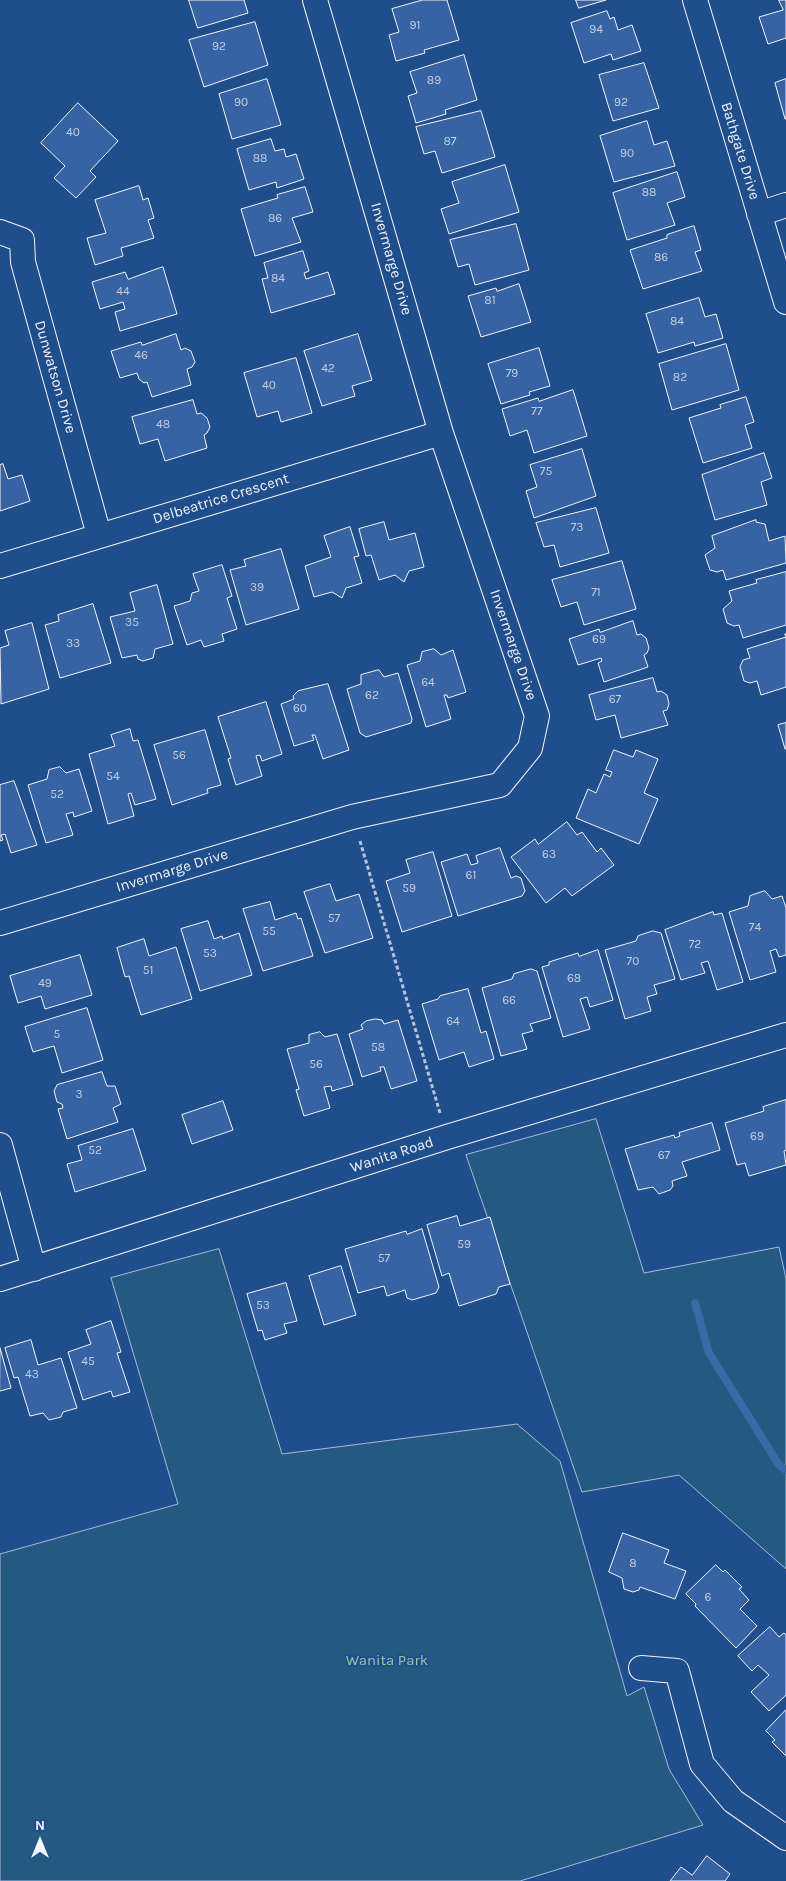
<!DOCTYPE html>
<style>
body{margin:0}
#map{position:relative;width:786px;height:1881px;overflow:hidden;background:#1f4e8c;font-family:Karla,sans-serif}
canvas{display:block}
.north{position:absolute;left:15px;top:1816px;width:50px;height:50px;-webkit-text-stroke:4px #1f4e8c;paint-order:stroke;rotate:0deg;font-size:14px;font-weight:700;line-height:20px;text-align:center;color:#f2f6ff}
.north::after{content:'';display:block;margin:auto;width:18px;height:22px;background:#f2f6ff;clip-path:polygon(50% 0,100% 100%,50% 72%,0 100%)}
</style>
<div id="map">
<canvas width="786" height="1881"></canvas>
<div class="north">N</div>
</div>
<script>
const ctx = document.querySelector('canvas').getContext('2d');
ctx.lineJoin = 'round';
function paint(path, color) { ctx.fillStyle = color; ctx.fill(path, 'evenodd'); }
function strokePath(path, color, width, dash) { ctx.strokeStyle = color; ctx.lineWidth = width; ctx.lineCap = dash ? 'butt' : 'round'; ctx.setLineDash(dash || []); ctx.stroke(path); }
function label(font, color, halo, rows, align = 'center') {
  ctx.font = font + ' Karla,sans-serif'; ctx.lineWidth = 4; ctx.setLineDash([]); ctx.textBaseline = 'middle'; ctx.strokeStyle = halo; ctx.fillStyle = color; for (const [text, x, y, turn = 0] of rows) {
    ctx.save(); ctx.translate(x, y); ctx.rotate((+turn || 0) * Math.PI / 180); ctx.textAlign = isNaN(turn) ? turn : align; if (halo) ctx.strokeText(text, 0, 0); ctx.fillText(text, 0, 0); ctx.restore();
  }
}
const green = new Path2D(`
 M596 1119 644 1273 779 1247 786 1279V1569L679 1475 582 1492 466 1155Z
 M219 1249 282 1454 517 1424 560 1461 627 1696 644 1687 669 1769 703 1825 520 1881H0V1554L178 1504 111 1278Z`);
paint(green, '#245a82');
strokePath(green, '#a8bbd7', 1);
strokePath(new Path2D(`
 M695 1303 709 1353 779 1465 786 1470`), '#3b69a3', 8);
const building = new Path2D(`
 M189 0H244L248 13 198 28Z
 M423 0H447L459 40 424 50 425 53 396 61 389 35 399 32 392 9Z
 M576 0H606L579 8Z
 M779 0H786V38L768 44 759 17 783 10Z
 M607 11 610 19 614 17 618 30 632 25 641 51 613 60 611 54 584 63 571 23Z
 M255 22 268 65 204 87 189 40Z
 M464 55 477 100 445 110 446 114 416 123 408 96 417 93 410 72Z
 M644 63 659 108 613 121 599 75Z
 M267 79 281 125 232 139 219 94Z
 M786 79V119H785L775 83Z
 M78 103 118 141 90 171 96 177 76 198 54 178 65 166 41 143Z
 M481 111 495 157 442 173 435 151 424 154 416 127Z
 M647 121 654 145 667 141 675 166 614 182 600 136Z
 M271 139 275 151 284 149 286 157 296 154 304 179 277 188 276 182 249 190 237 149Z
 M505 165 519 212 449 234 441 209 459 203 452 182Z
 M677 172 685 197 667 203 675 225 627 240 613 193Z
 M139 186 143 200 148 198 154 218 148 220 154 238 121 248 123 256 95 265 87 238 106 233 95 200Z
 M305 187 313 212 292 218 301 242 255 256 241 209 278 198 277 195Z
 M516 224 529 270 475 285 469 264 458 267 450 240Z
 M694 226 701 250 695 252 702 271 643 289 630 250 667 238V235Z
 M303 251 309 271 304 273 306 279 328 272 335 294 271 313 262 279 268 278 264 263Z
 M163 267 177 314 120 331 115 312 125 309 123 302 100 309 92 282 125 272 128 279Z
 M519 284 531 322 481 337 468 296 496 288 497 291Z
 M699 298 705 317 716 314 723 338 695 346 694 342 658 353 646 314Z
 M176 334 181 350 185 348 191 351 195 362 192 367 187 369 191 385 152 397 147 382 144 383 139 379 137 373 120 378 111 351 141 342 142 345Z
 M358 334 372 380 352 386 355 396 322 406 304 351Z
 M726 344 739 390 672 410 659 364Z
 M539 348 550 386 529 392 530 395 501 404 488 364Z
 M296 358 312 413 281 422 278 411 257 417 244 373Z
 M573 390 587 436 534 453 527 430 510 436 502 409 538 398 539 401Z
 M746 397 754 422 745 425 752 448 703 463 689 418 721 408 720 405Z
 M193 400 197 414 201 413 207 418 210 427 207 433 204 435 207 448 165 461 158 439 140 444 132 417Z
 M582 449 596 496 534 518 526 491 537 487 530 465Z
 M764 453 772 478 761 482 767 505 715 520 702 475Z
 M3 464 8 479 22 475 30 501 0 511V465Z
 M596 508 609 553 560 567 554 545 544 547 536 523Z
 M756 520V522L765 524 769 541 785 536 786 563 726 580 723 570 717 572 710 570 705 555 715 548 712 536Z
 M384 522 389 540 415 533 424 567 409 571 404 582 395 575 379 580 371 555 366 556 359 529Z
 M350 527 359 556 354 557 362 583 346 588 342 598 332 592 314 597 305 566 331 557 324 536Z
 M281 549 299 609 246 625 230 570 246 566 244 560Z
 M622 561 636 609 584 625 577 602 561 607 552 580Z
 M222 565 232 596 227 598 237 629 222 634 224 641 204 647 201 640 187 645 174 606 190 601 192 593 199 591 193 574Z
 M786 572V625L743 638 739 625 734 626 727 623 723 609 732 601 729 591 757 583 756 580Z
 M157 585 173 644 155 649 153 658 143 661 138 659 137 655 122 658 110 617 135 611 130 593Z
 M93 604 111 663 60 678 45 625 59 621 58 615Z
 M633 621 637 635 641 634 646 638 649 648 647 653 644 655 648 667 604 682 598 663 602 661 601 658 578 665 569 639 599 629 600 632Z
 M32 623 49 689 1 704 0 648 9 645 5 631Z
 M785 634H786V687L761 695 757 681 750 683 744 681 740 667 743 660 750 658 747 649 786 637Z
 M434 649 441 655 453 650 466 692 448 698 447 695H444L451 719 426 727 407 665 420 661 422 652Z
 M379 670 384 677 398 673 412 719 411 723 366 737 360 733 347 689 361 684V675Z
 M653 678 657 692 661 691 667 695 669 704 667 710 663 711 668 725 621 738 615 715 596 720 589 695Z
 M328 684 349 750 323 759 315 735H312L314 740 294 746 281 704 294 699 293 696 298 691Z
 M266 702 282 754 262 761 260 755 256 756 262 776 236 785 228 759 231 758 218 717Z
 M786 723V749H785L778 725Z
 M130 729 133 741 138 740 156 799 135 805 131 793 128 794 134 816 108 824 89 754 115 746 111 735Z
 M205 730 221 785 207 789 208 793 172 805 154 745Z
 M614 750 633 757 636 750 658 759 644 793 658 799 639 844 576 818 588 789 596 793 604 774 610 777 612 772 606 770Z
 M60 767 66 773 79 769 92 811 74 817 73 812 66 814 73 835 46 843 28 785 47 779 49 770Z
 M14 781 37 845 11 853 5 834 1 835 3 840 0 841V785Z
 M567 822 577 835 582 832 597 852 601 848 614 865 572 896 565 888 546 903 511 857 535 839 538 844Z
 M500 848 511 878 516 876 521 878 525 891 522 896 458 916 441 862 467 854 471 865 478 863 476 856Z
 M433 852 452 916 402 932 386 881 410 873 406 860Z
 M330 884 336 901 359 894 373 938 325 953 304 892Z
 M765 891 772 899 782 896 786 908V955L779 957 776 949 770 951 776 972 750 980 729 912 748 906 750 896Z
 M270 902 275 920 296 913 298 919 301 918 313 956 263 971 243 909Z
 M713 912 714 915 722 913 743 982 717 990 708 961 701 963 705 973 681 980 665 930Z
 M208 921 214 939 222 936 223 939 239 933 252 975 200 991 181 929Z
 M653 931 661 933 675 979 654 985 657 994 647 997 651 1011 625 1019 605 950 636 941 638 936Z
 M144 939 149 956 176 947 192 999 141 1015 129 976 125 977 117 948Z
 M598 950 613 1000 590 1007 587 997 580 999 590 1029 563 1037 542 967 549 965V962L578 953 579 956Z
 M80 955 92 995 45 1009 41 996 18 1003 10 976Z
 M531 969 537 971 551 1018 530 1024 533 1031 522 1034 527 1049 501 1056 482 988 512 979 514 974Z
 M468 989 481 1033 486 1031 494 1059 469 1067 464 1052 439 1060 422 1004 438 999 440 996Z
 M87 1008 103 1060 62 1073 54 1046 33 1052 25 1027Z
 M376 1019 382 1020 384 1024 398 1020 417 1081 391 1089 384 1067H380L381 1071 362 1077 349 1034 363 1029 361 1025 366 1021Z
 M320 1032 325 1037 337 1034 353 1085 332 1091 331 1086 324 1087 330 1108 304 1116 296 1090 299 1089 287 1049 309 1043V1035Z
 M102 1072 107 1086H115L121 1104 113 1108 118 1122 67 1139 58 1109 63 1108 62 1104 57 1102 54 1091 57 1085Z
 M786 1100V1150L784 1151 786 1165 749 1176 745 1163 737 1165 725 1123 764 1111 763 1107Z
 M223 1101 233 1130 192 1144 182 1115Z
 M712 1123 720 1150 682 1162 687 1176 672 1181 673 1186 670 1190 659 1194 653 1187 638 1190 625 1149 674 1135 675 1138 680 1136 679 1133Z
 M133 1129 146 1170 75 1192 67 1164 82 1160 78 1146Z
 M457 1216 460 1226 490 1217 510 1284 499 1287 496 1294 459 1306 449 1273 442 1276 427 1225Z
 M422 1229 439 1287 436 1293 412 1300 407 1298 405 1290 387 1296 384 1286 358 1293 345 1249 406 1231 407 1234Z
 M341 1266 356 1315 324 1325 309 1276Z
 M286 1283 297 1321 284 1324 287 1333 265 1340 262 1330 258 1331 247 1294Z
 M111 1321 121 1352 117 1353 130 1392 113 1397 111 1391 83 1400 68 1352 91 1344 86 1330Z
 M31 1340 38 1365 61 1358 77 1408 63 1412 61 1417 49 1420 43 1413 30 1416 18 1377 14 1378 5 1348Z
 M0 1348 11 1388 0 1391Z
 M623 1533 669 1550 664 1563 686 1571 675 1599 640 1587 639 1590 633 1592 624 1589 622 1578 609 1572Z
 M716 1565 723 1572 725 1570 742 1587 739 1589 749 1600 740 1609 757 1626 736 1648 695 1606 696 1604 686 1594Z
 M770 1627 779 1637 784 1633 786 1635V1695L769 1711 751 1692 769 1675 758 1665 752 1671 738 1656Z
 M786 1710V1756L772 1742 775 1740 766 1731Z
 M707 1856 730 1874 725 1881H670L681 1867 692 1875Z`);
paint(building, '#3563a3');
strokePath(building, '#f2f6ff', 1);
const minor = new Path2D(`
 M695 0 786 302
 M759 214 786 205
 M0 232 22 240 23 262 99 535
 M0 566 441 433
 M0 923 352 817 500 785 530 748 537 716 441 433 315 0
 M0 1145 34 1269
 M0 1279 447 1137 786 1035
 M641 1668 677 1671 702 1764 733 1801 786 1838`);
strokePath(minor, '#f2f6ff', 26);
strokePath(new Path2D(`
 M360 841 440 1113`), '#b3c4dc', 3, [4, 2.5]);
strokePath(minor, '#1f4e8c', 24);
label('12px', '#c3d1e8', null, [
 ["91",415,26],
 ["94",596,30],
 ["92",219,47],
 ["89",434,81],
 ["90",241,103],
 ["92",621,103],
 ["40",73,133],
 ["87",450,142],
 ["90",627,154],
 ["88",260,159],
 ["88",649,193],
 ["86",275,219],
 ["86",661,258],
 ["84",278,279],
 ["44",123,292],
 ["81",490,301],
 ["84",677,322],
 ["46",141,356],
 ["42",328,369],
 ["79",512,374],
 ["82",680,378],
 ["40",269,386],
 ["77",537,412],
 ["48",163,425],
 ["75",546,472],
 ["73",577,528],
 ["39",257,588],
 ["71",596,593],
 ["35",132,623],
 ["69",599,640],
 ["33",73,644],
 ["64",428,683],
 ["62",372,696],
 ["67",615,700],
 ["60",300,709],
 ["56",179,756],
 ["54",113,777],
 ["52",57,795],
 ["63",549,855],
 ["61",471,876],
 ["59",409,889],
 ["57",334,919],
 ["74",755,928],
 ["55",269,932],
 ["72",695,945],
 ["53",210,954],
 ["70",633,962],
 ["51",148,971],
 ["68",574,979],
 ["49",45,984],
 ["66",509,1001],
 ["64",453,1022],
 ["5",57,1035],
 ["58",378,1048],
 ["56",316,1065],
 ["3",79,1095],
 ["69",757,1137],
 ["52",95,1151],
 ["67",664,1156],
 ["59",464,1245],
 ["57",384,1259],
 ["53",263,1306],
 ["45",88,1362],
 ["43",32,1375],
 ["8",633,1564],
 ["6",708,1598]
]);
label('15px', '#f2f6ff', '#1f4e8c', [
 ["Bathgate Drive",740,151,73],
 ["Invermarge Drive",391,259,74],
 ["Dunwatson Drive",55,377,74],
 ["Delbeatrice Crescent",221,499,-17],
 ["Invermarge Drive",513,645,71],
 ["Invermarge Drive",172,871,-17],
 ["Wanita Road",392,1155,-18]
]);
label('15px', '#97c8a6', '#1f4e8c', [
 ["Wanita Park",387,1661]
]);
</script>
